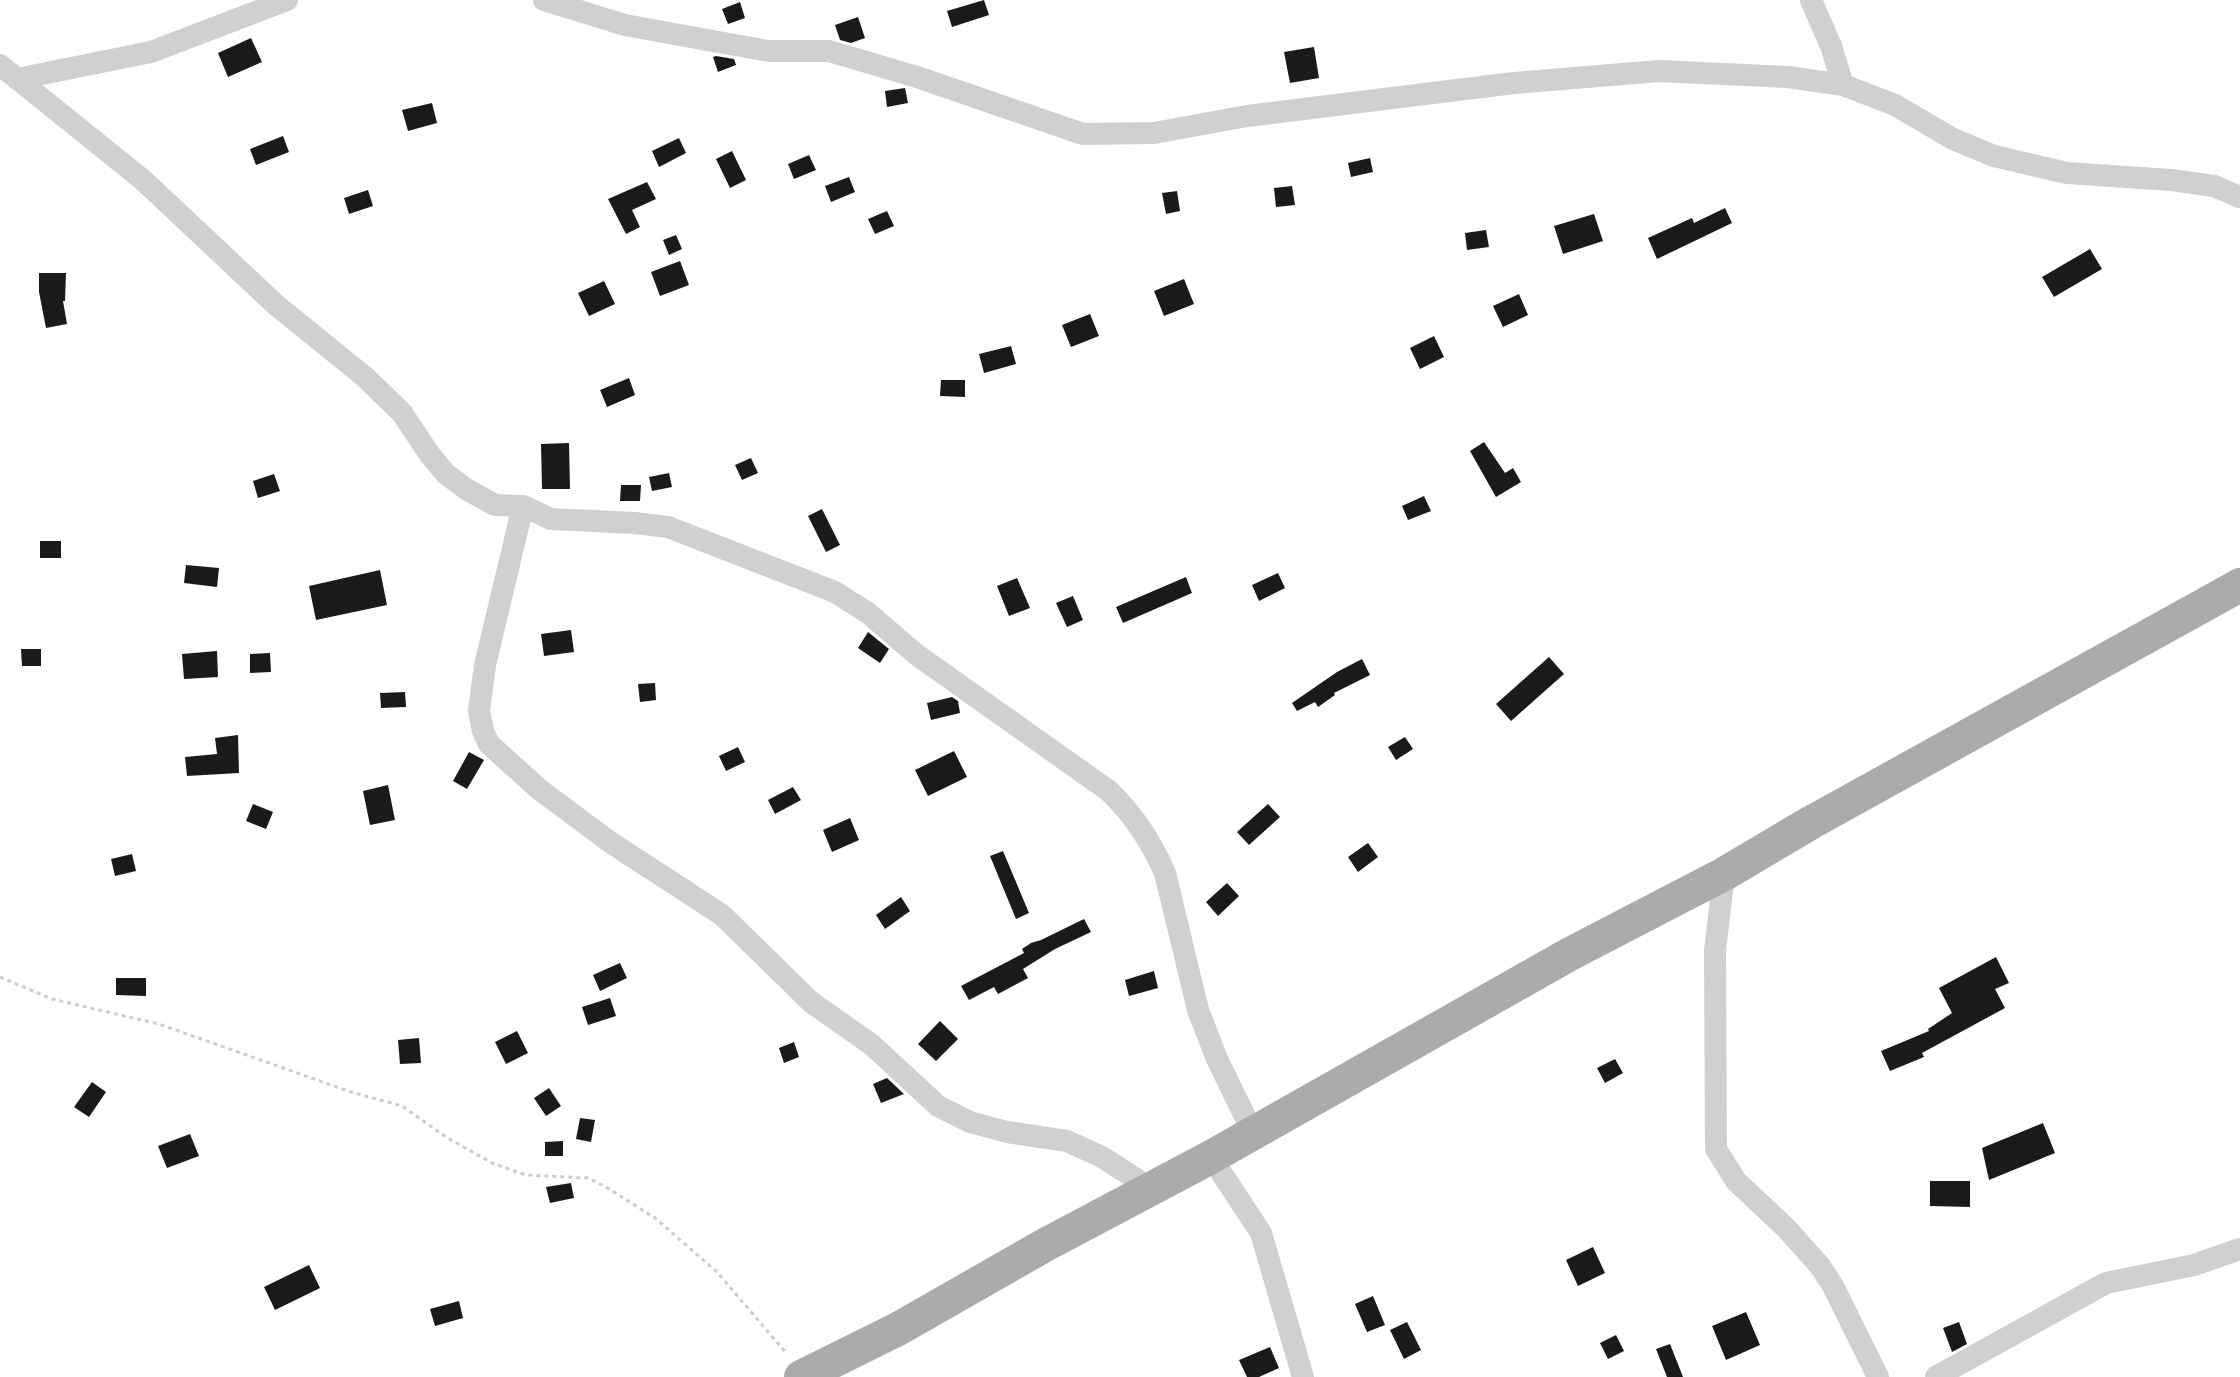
<!DOCTYPE html>
<style>
body{margin:0}
canvas{display:block;background:#fff}
</style>
<canvas width="2240" height="1377"></canvas>
<script>
const ctx = document.querySelector('canvas').getContext('2d');
ctx.lineJoin = 'round';
function paint(path, color) { ctx.fillStyle = color; ctx.fill(path, 'evenodd'); }
function strokePath(path, color, width, dash) { ctx.strokeStyle = color; ctx.lineWidth = width; ctx.lineCap = dash ? 'butt' : 'round'; ctx.setLineDash(dash || []); ctx.stroke(path); }
paint(new Path2D(`
 M984 0 989 15 952 27 947 11Z
 M740 2 745 18 728 24 722 9Z
 M858 17 865 38 851 43 840 40 835 25Z
 M251 38 262 62 228 77 218 53Z
 M1314 47 1319 78 1290 83 1284 52Z
 M716 56 734 59 736 65 718 72 713 57Z
 M905 88 908 103 887 107 885 91Z
 M432 103 437 123 408 131 402 110Z
 M283 136 289 152 256 165 250 149Z
 M679 138 686 153 659 167 652 151Z
 M732 151 746 180 730 188 716 159Z
 M809 155 816 170 794 179 788 164Z
 M1370 158 1373 172 1351 177 1348 163Z
 M849 177 855 192 831 202 825 186Z
 M647 182 656 199 632 210 640 227 626 234 608 199Z
 M1292 186 1295 205 1276 207 1274 188Z
 M368 190 373 206 349 214 344 198Z
 M1177 191 1180 211 1166 214 1162 193Z
 M1725 208 1732 223 1657 259 1648 238 1692 218 1694 223Z
 M887 211 894 226 875 234 868 219Z
 M1594 214 1603 241 1563 254 1554 226Z
 M1486 230 1489 247 1467 250 1465 233Z
 M676 235 682 249 669 255 663 240Z
 M2090 249 2102 269 2054 297 2042 277Z
 M680 261 689 285 660 296 651 272Z
 M39 273H66L65 301H63L67 324 46 328 39 292Z
 M1184 279 1194 304 1164 316 1154 291Z
 M604 281 615 304 589 316 578 293Z
 M1519 294 1528 315 1503 327 1493 306Z
 M1090 314 1099 336 1071 347 1062 325Z
 M1434 336 1444 357 1420 369 1410 348Z
 M1011 346 1016 364 984 373 979 354Z
 M629 378 635 395 607 407 600 390Z
 M941 380H965V397L940 396Z
 M1484 442 1505 473 1513 468 1521 482 1496 497 1470 451Z
 M569 443 570 489H542L541 444Z
 M751 458 758 473 742 480 735 465Z
 M669 473 672 487 652 491 649 477Z
 M274 474 280 491 258 498 253 481Z
 M621 485H641L640 501H620Z
 M1424 496 1431 511 1408 520 1402 506Z
 M822 509 840 545 826 552 808 516Z
 M40 541H61V558H40Z
 M186 565 219 568 217 587 184 583Z
 M380 570 387 605 316 620 309 586Z
 M1278 573 1285 588 1259 601 1252 585Z
 M1186 577 1192 593 1123 623 1116 607Z
 M1017 578 1030 608 1009 616 997 586Z
 M1073 596 1083 620 1067 627 1056 603Z
 M571 630 574 652 544 656 541 634Z
 M868 632 889 649 880 663 858 648Z
 M21 649H41V666H22Z
 M217 651 218 677 184 679 182 654Z
 M270 653 271 672 250 673V654Z
 M1549 657 1564 674 1511 721 1496 704Z
 M1362 659 1370 675 1334 693 1335 695 1318 707 1315 702 1297 711 1292 703 1337 672Z
 M655 683 656 700 640 702 638 684Z
 M405 692 406 707 381 708 380 693Z
 M952 697 958 701 960 713 931 720 927 703Z
 M238 735 239 773 187 776 185 757 217 754 215 738Z
 M1405 737 1413 749 1396 760 1388 747Z
 M738 747 745 762 726 771 719 756Z
 M954 751 967 777 928 796 915 770Z
 M469 752 484 760 467 789 453 781Z
 M388 785 395 820 370 825 363 791Z
 M793 787 801 800 775 814 768 800Z
 M253 804 273 812 266 829 246 821Z
 M1268 804 1280 817 1249 845 1237 832Z
 M850 818 859 840 832 852 823 830Z
 M1368 843 1378 857 1358 872 1348 857Z
 M1003 851 1029 913 1016 919 990 856Z
 M132 854 136 871 115 876 111 859Z
 M1227 883 1239 896 1218 916 1206 902Z
 M901 897 910 911 885 929 876 915Z
 M1084 919 1091 932 1055 949 1023 969 1028 978 998 994 994 987 969 1000 961 986 1024 953 1022 949 1031 943 1041 940Z
 M1996 957 2009 983 1995 989 2005 1008 1922 1053 1924 1057 1890 1071 1881 1051 1929 1031 1928 1029 1952 1013 1939 988Z
 M620 963 627 978 600 991 593 975Z
 M1154 971 1158 988 1129 996 1125 980Z
 M116 978H146V996L116 995Z
 M610 998 616 1016 588 1025 582 1007Z
 M940 1021 958 1039 936 1061 918 1044Z
 M517 1031 528 1053 506 1064 495 1042Z
 M419 1038 421 1063 400 1064 398 1040Z
 M794 1042 799 1057 784 1063 779 1048Z
 M1615 1059 1623 1073 1605 1083 1597 1068Z
 M887 1078 904 1094 881 1103 873 1084Z
 M92 1082 106 1092 89 1117 74 1107Z
 M549 1088 561 1106 546 1116 534 1098Z
 M580 1118 595 1120 591 1142 576 1139Z
 M2043 1123 2055 1153 1989 1180 1982 1148Z
 M190 1134 199 1156 167 1168 158 1146Z
 M563 1141V1156H545V1142Z
 M1930 1181H1970V1207L1930 1206Z
 M571 1183 574 1198 550 1203 546 1187Z
 M1593 1247 1605 1273 1578 1286 1566 1260Z
 M309 1265 320 1288 275 1310 264 1287Z
 M1373 1296 1385 1325 1367 1332 1355 1304Z
 M459 1301 463 1318 435 1326 430 1309Z
 M1746 1312 1760 1345 1726 1360 1712 1326Z
 M1407 1322 1421 1350 1404 1359 1390 1330Z
 M1959 1322 1967 1344 1952 1352 1943 1328Z
 M1616 1335 1624 1351 1608 1359 1600 1343Z
 M1670 1344 1683 1377H1667L1656 1349Z
 M1270 1347 1279 1368 1259 1377H1247L1239 1360Z`), '#1a1a1a');
strokePath(new Path2D(`
 M0 977 52 999 159 1024 351 1092 402 1106 446 1137 492 1163 526 1175 588 1178 606 1187 655 1218 717 1272 787 1354`), '#cdcdcd', 3, [4, 4]);
strokePath(new Path2D(`
 M544 0 625 25 718 42 769 51H829L917 77 1083 134 1154 133 1247 116 1514 83 1659 71 1788 77 1843 85 1895 105 1953 139 1994 156 2067 173 2171 180 2214 186 2240 197
 M1811 0 1831 46 1843 85
 M0 65 143 180 276 305 365 377 402 413 430 455 446 474 466 489 495 505 523 506 551 519 635 523 668 527 835 592 868 613 917 655 1109 791C1134 815 1151 841 1165 873L1198 1010 1217 1059 1253 1133
 M17 79 151 52 287 0
 M523 506 485 665 479 711 483 731 489 744 540 790 610 842 722 915 811 1002 872 1045 938 1106 970 1122 1007 1132 1067 1141 1102 1157 1152 1189
 M1724 874 1715 951 1716 1149 1736 1181 1787 1229 1820 1266 1833 1286 1878 1377
 M1211 1157 1261 1233 1303 1377
 M1936 1377 2106 1283 2194 1265 2240 1249`), '#d0d0d0', 22);
strokePath(new Path2D(`
 M801 1377 898 1329 1045 1245 1211 1157 1570 954 1724 874 1812 822 2240 585`), '#ababab', 34);
</script>
